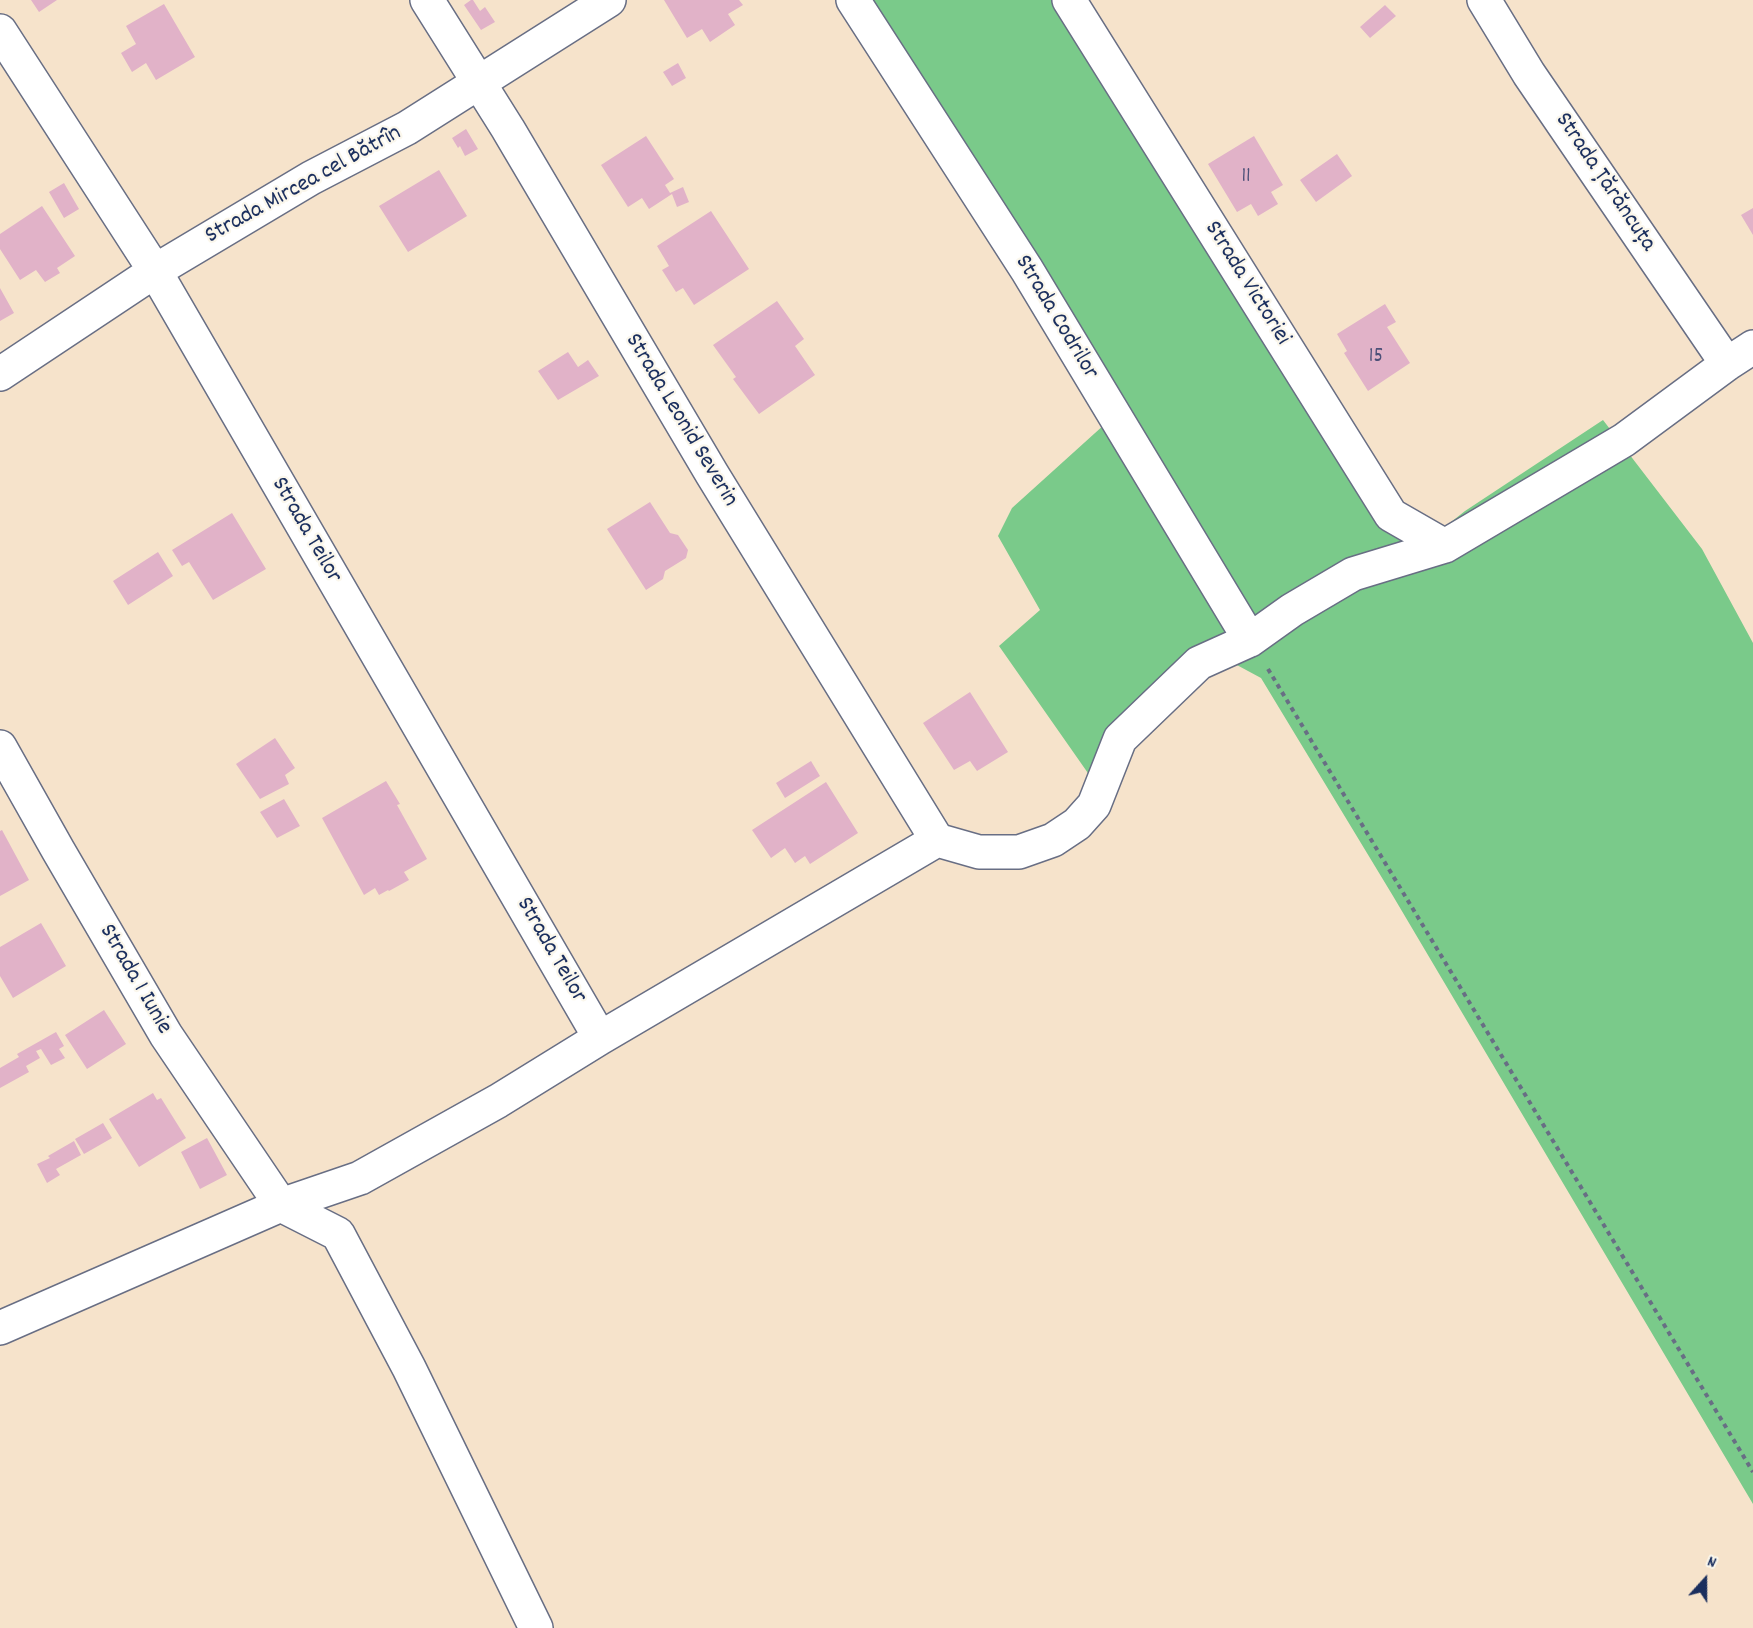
<!DOCTYPE html>
<meta charset="utf-8">
<style>
body{margin:0}
#map{position:relative;width:1753px;height:1628px;overflow:hidden;background:#f6e3cb;font-family:Dekko,sans-serif}
canvas{display:block}
.north{position:absolute;left:1675px;top:1550px;width:60px;height:60px;-webkit-text-stroke:4px #fbf7ec;paint-order:stroke;rotate:21deg;font-size:16px;font-weight:700;line-height:24px;text-align:center;color:#1b2f5e}
.north::after{content:'';display:block;margin:auto;width:21px;height:27px;background:#1b2f5e;clip-path:polygon(50% 0,100% 100%,50% 72%,0 100%)}
</style>
<div id="map">
<canvas width="1753" height="1628"></canvas>
<div class="north">N</div>
</div>
<script>
const ctx = document.querySelector('canvas').getContext('2d');
ctx.lineJoin = 'round';
function paint(path, color) { ctx.fillStyle = color; ctx.fill(path, 'evenodd'); }
function strokePath(path, color, width, dash) { ctx.strokeStyle = color; ctx.lineWidth = width; ctx.lineCap = dash ? 'butt' : 'round'; ctx.setLineDash(dash || []); ctx.stroke(path); }
function label(font, color, halo, rows, align = 'center') {
  ctx.font = font + ' Dekko,sans-serif'; ctx.lineWidth = 4.5; ctx.setLineDash([]); ctx.textBaseline = 'middle'; ctx.strokeStyle = halo; ctx.fillStyle = color; for (const [text, x, y, turn = 0] of rows) {
    ctx.save(); ctx.translate(x, y); ctx.rotate((+turn || 0) * Math.PI / 180); ctx.textAlign = isNaN(turn) ? turn : align; if (halo) ctx.strokeText(text, 0, 0); ctx.fillText(text, 0, 0); ctx.restore();
  }
}
paint(new Path2D(`
 M836 0H1074L1396 504 1441 530 1465 511 1603 420 1702 549 1753 643V1504L1393 896 1261 678 1235 664 1188 685 1137 744 1111 806 999 646 1040 610 998 536 1012 508 1105 424 931 143Z`), '#7aca8a');
paint(new Path2D(`
 M31 0H57L39 12Z
 M471 0H473L480 11 485 7 495 22 481 30 464 5Z
 M664 0H739L743 5 728 14 735 25 710 42 702 29 687 38Z
 M164 4 195 57 156 80 146 63 132 72 121 53 136 44 126 26Z
 M1385 5 1396 16 1370 38 1360 27Z
 M678 63 686 78 672 86 663 72Z
 M466 129 478 149 465 156 460 146 458 148 452 138Z
 M646 136 674 179 665 185 670 193 683 187 689 202 677 207 672 194 649 209 642 198 628 207 601 165Z
 M1254 136 1283 185 1271 192 1278 204 1258 216 1251 204 1237 212 1208 164Z
 M1337 154 1352 176 1316 202 1300 180Z
 M439 170 467 216 408 252 379 206Z
 M64 183 79 209 64 218 49 192Z
 M42 206 75 256 57 268 60 273 45 282 36 270 20 280 0 249V234Z
 M1753 208V235L1741 215Z
 M711 211 749 269 694 305 683 288 676 292 662 270 669 266 657 246Z
 M0 288 14 313 0 321Z
 M777 301 804 339 795 346 815 375 759 414 733 379 736 377 713 345Z
 M1385 304 1396 322 1387 327 1410 363 1368 391 1344 353 1347 351 1337 334Z
 M568 352 578 367 588 360 599 376 558 400 538 371Z
 M650 502 670 533 678 535 688 550 686 558 665 571 663 579 646 590 607 529Z
 M232 513 266 569 213 600 189 562 182 566 172 550Z
 M158 552 173 576 128 605 113 581Z
 M970 692 1008 752 977 771 970 761 954 770 923 723Z
 M275 738 295 768 285 775 289 784 260 799 236 764Z
 M811 761 820 776 785 798 776 783Z
 M386 781 400 804 397 805 427 859 404 872 409 880 389 891 388 890 379 895 375 888 364 895 322 818Z
 M826 782 858 833 810 864 805 856 795 863 785 848 771 858 752 830Z
 M284 799 300 826 277 838 260 812Z
 M2 830 29 880 0 896V831Z
 M41 923 66 966 13 998 0 976V947Z
 M104 1010 126 1044 87 1069 65 1035Z
 M56 1032 64 1046 59 1049 65 1058 51 1065 41 1049 36 1051 40 1058 26 1066 29 1072 0 1088V1068L19 1057 17 1054Z
 M153 1093 157 1100 161 1098 186 1138 139 1167 109 1119Z
 M103 1123 112 1138 84 1154 75 1139Z
 M207 1138 227 1175 200 1189 181 1152Z
 M74 1141 81 1155 56 1169 60 1175 47 1183 37 1164 50 1158 48 1156Z`), '#e1b2c8');
const minor = new Path2D(`
 M427 0 508 129 712 474 937 840
 M853 0 1027 270 1250 640
 M1069 0 1391 515 1445 546
 M1484 0 1529 74 1727 364
 M0 31 155 271 600 1038
 M0 374 155 271 311 178 407 128 609 0
 M0 747 58 850 166 1035 281 1205 338 1234 409 1368 536 1628
 M0 1328 281 1205 360 1178 498 1101 600 1038 937 840 979 852H1019L1053 840 1077 824 1094 805 1120 739 1199 663 1250 640 1292 610 1353 574 1445 546 1624 440 1727 364 1753 347`);
strokePath(minor, '#686e84', 36);
strokePath(new Path2D(`
 M1268 669 1753 1472`), '#686e84', 4, [4.5, 4.5]);
strokePath(minor, '#fff', 33);
label('21px', '#4c5078', null, [
 ["11",1246,178],
 ["15",1376,358]
]);
label('24px', '#1b2f5e', '#fbf7ec', [
 ["Strada Țărăncuța",1604,183,56],
 ["Strada Mircea cel Bătrîn",304,186,-29],
 ["Strada Victoriei",1246,284,58],
 ["Strada Codrilor",1055,318,59],
 ["Strada Leonid Severin",680,421,59],
 ["Strada Teilor",305,531,60],
 ["Strada Teilor",550,951,60],
 ["Strada 1 Iunie",134,980,60]
]);
</script>
